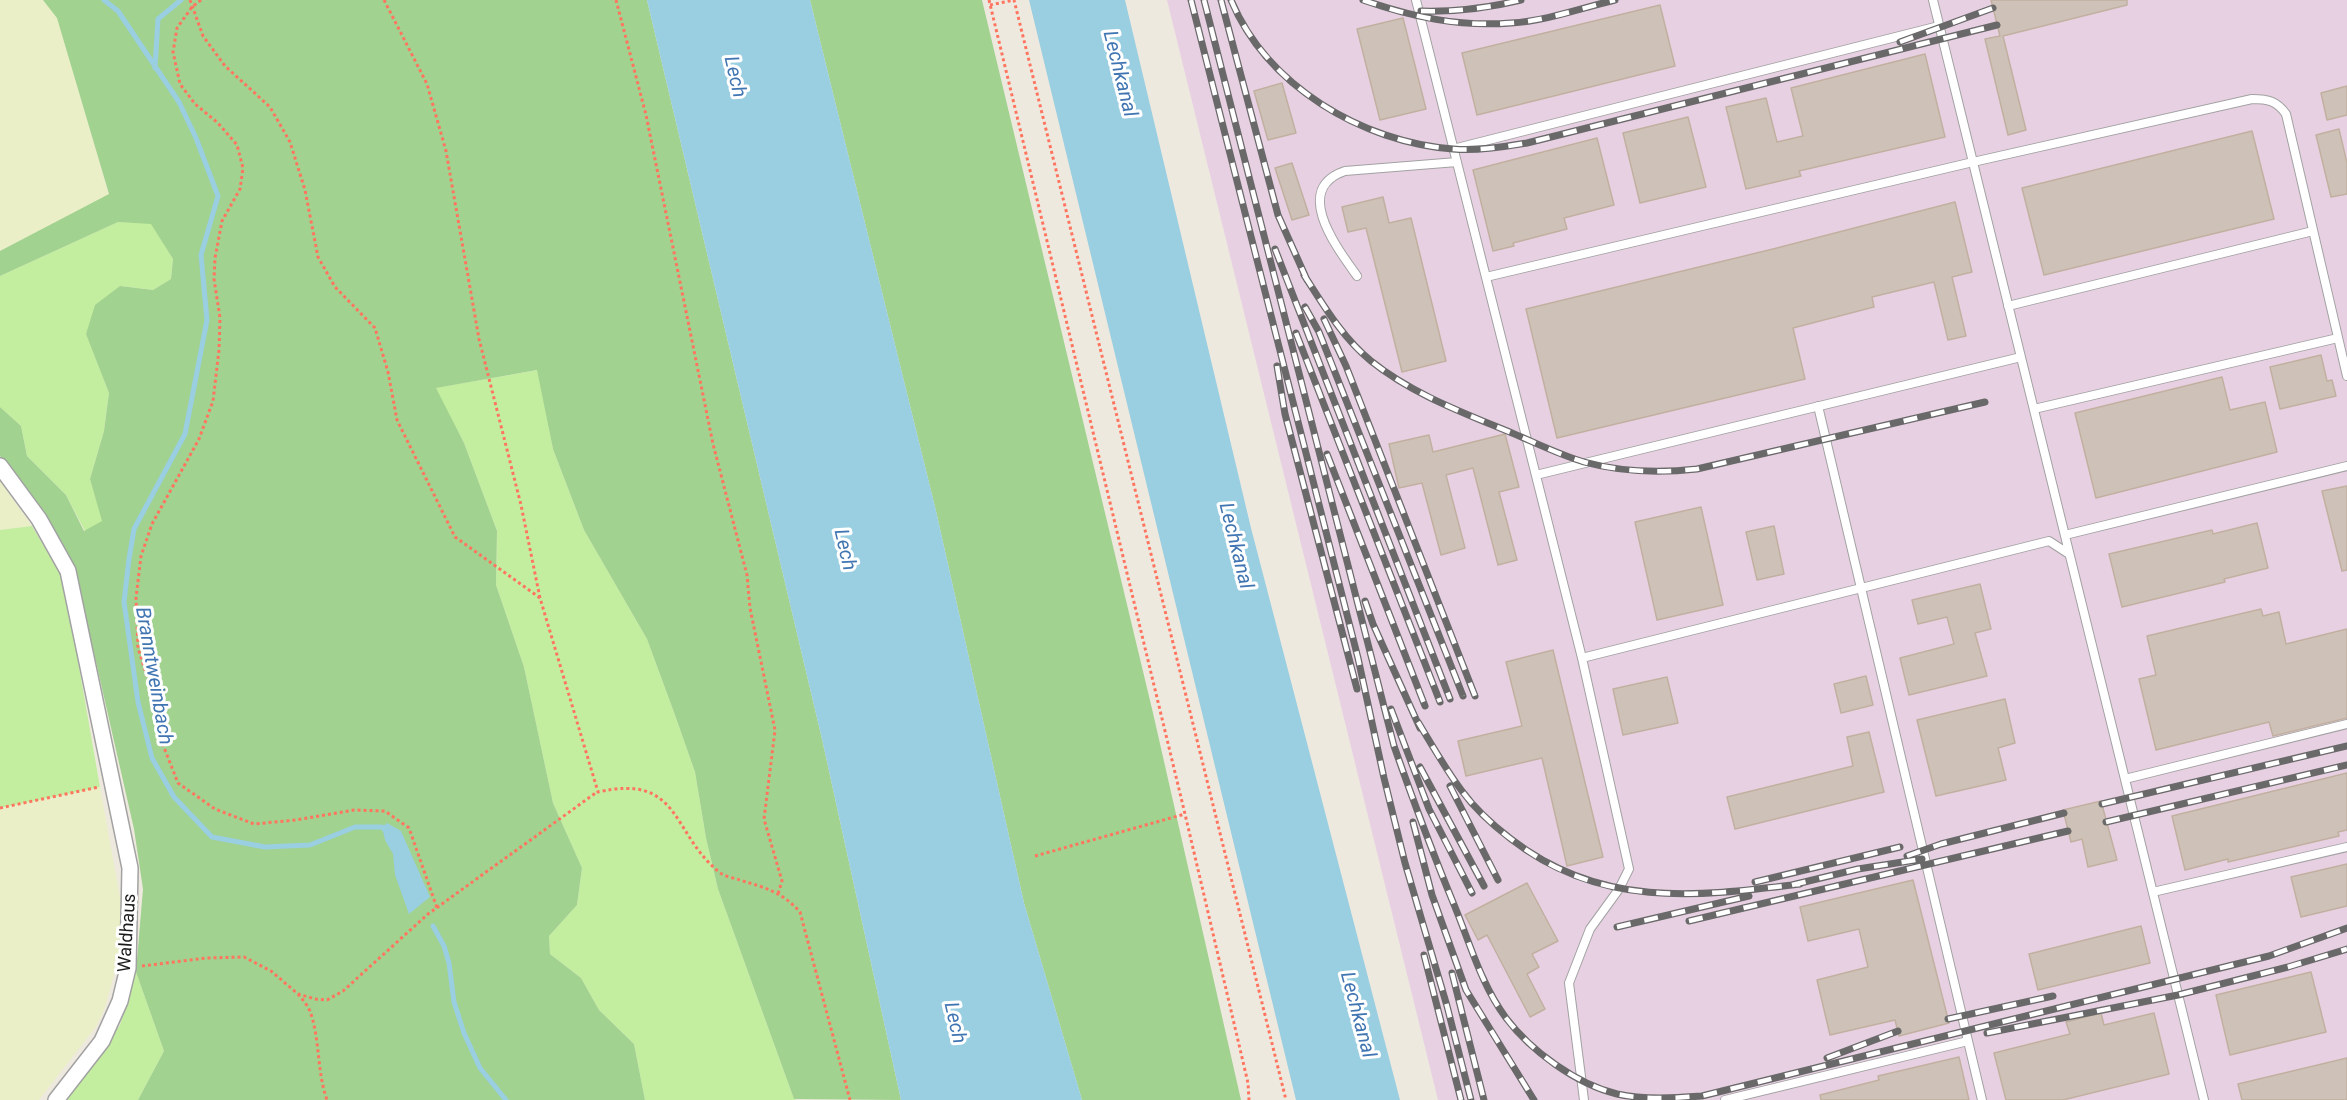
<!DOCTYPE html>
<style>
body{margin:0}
canvas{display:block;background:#eee9df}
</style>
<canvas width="2347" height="1100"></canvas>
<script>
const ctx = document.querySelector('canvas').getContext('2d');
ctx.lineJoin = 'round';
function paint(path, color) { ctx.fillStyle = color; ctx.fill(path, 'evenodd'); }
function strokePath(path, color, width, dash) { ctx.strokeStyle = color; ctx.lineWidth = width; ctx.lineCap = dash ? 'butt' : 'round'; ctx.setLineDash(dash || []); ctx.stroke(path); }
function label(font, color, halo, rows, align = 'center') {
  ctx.font = font + ' Roboto,sans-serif'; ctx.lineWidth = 6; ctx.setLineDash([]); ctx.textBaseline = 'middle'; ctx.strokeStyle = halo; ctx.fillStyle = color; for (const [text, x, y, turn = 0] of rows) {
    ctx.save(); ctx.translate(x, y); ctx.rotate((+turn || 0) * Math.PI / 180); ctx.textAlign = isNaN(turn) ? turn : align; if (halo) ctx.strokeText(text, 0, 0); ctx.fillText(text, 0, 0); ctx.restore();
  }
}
paint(new Path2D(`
 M1167 0H2347V1100H1438Z`), '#e8d0e3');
paint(new Path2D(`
 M0 0H43L57 17 109 195 0 251Z
 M0 481 32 526 0 530Z
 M100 787 121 902 120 953 105 1008 96 1027 39 1100H0V808Z`), '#ebefc8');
paint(new Path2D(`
 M118 222 151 223 173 259 171 279 153 290 120 286 86 333 109 393 104 431 90 479 103 521 85 531 66 495 27 456 21 426 0 407V276Z
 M538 370 553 449 584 530 647 639 675 715 695 772 706 838 718 889 794 1099 797 1100H645L634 1044 599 1010 581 978 550 954 549 936 577 905 582 868 553 803 524 667 496 585 497 531 464 443 435 388Z
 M32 526 60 574 67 598 100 787 0 808V530Z
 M136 972 164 1051 138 1100H65L120 1025Z`), '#c3ee9f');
paint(new Path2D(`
 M43 0H647L822 739 901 1100 794 1099 718 889 706 838 695 772 675 715 647 639 584 530 553 449 537 370 436 388 464 443 497 531 496 585 524 667 553 803 582 868 577 905 549 936 550 954 581 978 599 1010 634 1044 645 1100H138L164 1051 136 972 143 889 134 829 81 596 39 510 0 456V407L21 426 27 456 66 495 84 531 102 521 90 479 104 431 109 393 86 334 95 305 120 286 153 290 171 279 173 259 151 224 118 222 0 276V251L109 194 57 18Z
 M810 0H982L1153 713 1241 1100H1082L1024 903 936 511Z`), '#a1d28f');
paint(new Path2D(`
 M647 0H810L936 511 1024 903 1082 1100H901L822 739Z
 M1029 0H1125L1251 528 1400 1100H1296Z
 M387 823 401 831 430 897 409 914 395 875 393 854 385 840 382 827Z`), '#9acee1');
strokePath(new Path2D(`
 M104 0 118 11 179 102 196 138 218 196 201 255 207 320 185 434 134 529 129 559 124 602 138 702 152 758 174 797 212 837 265 847 310 845 355 827H382L387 832
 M155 68 158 19 181 0
 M433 926 444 946 449 963 454 1002 464 1033 480 1068 506 1100`), '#9acee1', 5);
const building = new Path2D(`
 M1991 0H2127V5L2003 36 2026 130 2008 135 1985 39 2000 36Z
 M1660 5 1675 66 1477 115 1462 53Z
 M1403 18 1426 109 1380 120 1357 29Z
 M1925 54 1945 137 1799 171 1801 176 1746 189 1726 107 1766 98 1777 142 1803 136 1791 88Z
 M1282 83 1296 133 1268 140 1254 91Z
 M2347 86V115L2327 120 2321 93Z
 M1688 117 1706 187 1640 203 1623 133Z
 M2339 129 2347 163V194L2331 197 2316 135Z
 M2252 131 2274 219 2044 275 2022 188Z
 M1597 138 1614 205 1564 218 1567 229 1513 243 1514 246 1493 251 1473 170Z
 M1292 163 1309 215 1292 220 1275 168Z
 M1383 197 1389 223 1411 218 1446 361 1402 372 1366 228 1348 232 1342 207Z
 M1955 202 1972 272 1952 277 1966 336 1948 340 1934 282 1872 297 1874 307 1793 328 1805 379 1557 438 1526 309 1773 249Z
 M2321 355 2327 381 2332 380 2336 396 2280 409 2270 367Z
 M2222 377 2230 410 2265 402 2277 452 2096 498 2075 413Z
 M1505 434 1519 487 1499 492 1517 560 1498 565 1473 468 1446 475 1465 548 1441 555 1422 483 1399 488 1389 444 1429 435 1433 452Z
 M2347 486V570L2342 571 2322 491Z
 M1701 507 1723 605 1657 620 1635 522Z
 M2257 523 2268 568 2224 579 2225 582 2122 607 2109 554 2212 530 2213 534Z
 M1774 526 1784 574 1757 580 1746 532Z
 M1980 584 1991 629 1975 633 1987 676 1909 695 1900 658 1954 644 1947 617 1918 624 1912 600Z
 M2261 609 2263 616 2279 612 2286 644 2347 629V718L2273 736 2269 722 2156 750 2139 679 2156 675 2147 636Z
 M1553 650 1603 857 1567 866 1542 758 1466 776 1458 741 1522 726 1506 662Z
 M1866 676 1873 705 1841 713 1834 684Z
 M1667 677 1678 723 1623 735 1613 689Z
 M2005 699 2015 743 1998 748 2006 780 1936 796 1917 720Z
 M1869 732 1884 792 1735 829 1727 797 1853 766 1847 737Z
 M2347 773V830L2338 832 2339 836 2228 862V859L2185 870 2172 816Z
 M2101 801 2117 860 2088 867 2082 839 2071 842 2063 810Z
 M2347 864V906L2301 917 2291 877Z
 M1913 880 1949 1023 1899 1036 1895 1020 1830 1035 1817 980 1868 967 1859 929 1808 941 1800 907Z
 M1527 883 1558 941 1532 954 1539 967 1527 974 1545 1009 1530 1017 1487 935 1478 940 1465 915Z
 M2141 926 2150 963 2038 990 2029 954Z
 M2311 972 2326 1032 2230 1055 2216 995Z
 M2101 1013 2104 1025 2154 1013 2169 1074 2063 1100H2006L1994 1053 2070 1034 2066 1022Z
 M1959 1057 1969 1100H1821L1820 1095 1879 1080 1878 1076Z
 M2347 1058V1100H2242L2238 1084Z`);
paint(building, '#cec2b8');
strokePath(building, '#c1b0a0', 1.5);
const lane = new Path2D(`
 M1416 0 1582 658
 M1933 0 2204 1100
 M1453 149 1939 26
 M1357 276C1338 249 1291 189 1345 171L1457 162
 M1486 277 1973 162 2252 99C2268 99 2277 101 2286 114L2347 376
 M2008 306 2313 231
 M1818 406 1968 1041
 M2034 409 2338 338
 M1536 475 2021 357
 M2065 535 2347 466
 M2125 779 2347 724
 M2153 892 2347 847
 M1584 1100 1569 983 1590 929 1619 889 1629 869 1582 658 2049 541 2069 554
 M1725 1100 1968 1041 1982 1100`);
const street = new Path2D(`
 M0 466 39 519 68 571 130 868 128 968 120 1001 102 1041 56 1100`);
strokePath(lane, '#a2a2a2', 10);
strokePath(street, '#a2a2a2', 18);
strokePath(new Path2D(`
 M190 0 203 36 225 66 270 107 290 142 305 190 318 257 335 287 375 328 388 372 397 420 455 537 540 598
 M201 0 192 7 177 28 173 52 180 84 195 104 218 123 237 145 243 168 240 189 222 221 215 258 214 279 220 318 219 350 213 401 199 439 152 524 141 556 136 598 138 648 154 698 163 745 178 783 215 809 254 824 296 820 354 810 385 811 409 828 437 908
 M384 0 427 84 446 151 479 339 521 505 540 598 598 792C681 773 671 833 719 872 725 877 734 878 740 880 766 888 782 892 800 912L850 1100
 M616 0 646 115 713 444 747 575 750 608 775 730 764 819 782 881 778 894
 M989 0 1185 814 1248 1083 1249 1100
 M990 5 1014 0 1286 1100
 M0 808 99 787
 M1035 856 1185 814
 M142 966 206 958 244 957 271 971 298 994 315 999 327 1000 343 991 428 914 597 792
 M298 994C303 1000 309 1007 311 1014 320 1042 317 1072 327 1100`), '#ff755f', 3, [3, 3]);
strokePath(lane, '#fff', 8);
strokePath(street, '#fff', 15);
const rail = new Path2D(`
 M1191 0 1358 658 1384 778 1405 863 1447 1006 1471 1100
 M1204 0 1394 746C1413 800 1433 854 1455 907 1470 944 1482 986 1506 1018 1531 1051 1576 1084 1617 1094 1645 1100 1674 1098 1702 1096L2269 956 2347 928
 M1221 0 1278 215 1307 280
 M1231 0C1267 86 1362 142 1453 149 1478 151 1502 147 1527 143L1997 25
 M1363 0C1412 17 1459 27 1511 23 1546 21 1581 8 1615 0
 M1421 11C1455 12 1488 8 1521 0
 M1900 42 1993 8
 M1275 249 1450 699
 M1304 275C1324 306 1342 337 1371 361 1412 394 1464 413 1512 433 1536 443 1560 455 1584 462 1621 472 1660 473 1697 469L1985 402
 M1305 307 1319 332 1463 696
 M1324 319 1346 366 1475 696
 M1296 333 1440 702
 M1277 366 1285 414 1357 689
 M1327 454 1425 706
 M1365 601 1373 624 1420 728
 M1391 709 1429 809 1472 893
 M1418 722C1432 745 1446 770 1462 791 1475 809 1494 826 1511 839 1600 908 1694 897 1800 884
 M1420 767 1484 886
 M1450 786 1498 880
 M2102 804 2347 746
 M1413 822 1432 895 1466 990 1534 1100
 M2106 822 2347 765
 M1907 856 1941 844 2064 813
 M1755 882 1900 847
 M1792 885 1858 869 1922 859
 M1689 921 2068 831
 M1617 927 1749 896
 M1424 955 1461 1100
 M1452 973 1484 1100
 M1948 1019 2053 996
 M1987 1033 2178 995 2288 967 2347 949
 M1827 1058 1898 1031`);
strokePath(rail, '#696969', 7);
strokePath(rail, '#fff', 4.5, [14]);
label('18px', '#1b1b1b', '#fff', [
 ["Waldhaus",128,933,-86]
]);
label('italic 20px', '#4075b2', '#fff', [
 ["Lechkanal",1119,74,76],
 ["Lech",734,77,77],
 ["Lechkanal",1235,546,76],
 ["Lech",844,550,77],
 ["Branntweinbach",153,676,80],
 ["Lechkanal",1357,1015,75],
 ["Lech",954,1023,77]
]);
</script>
